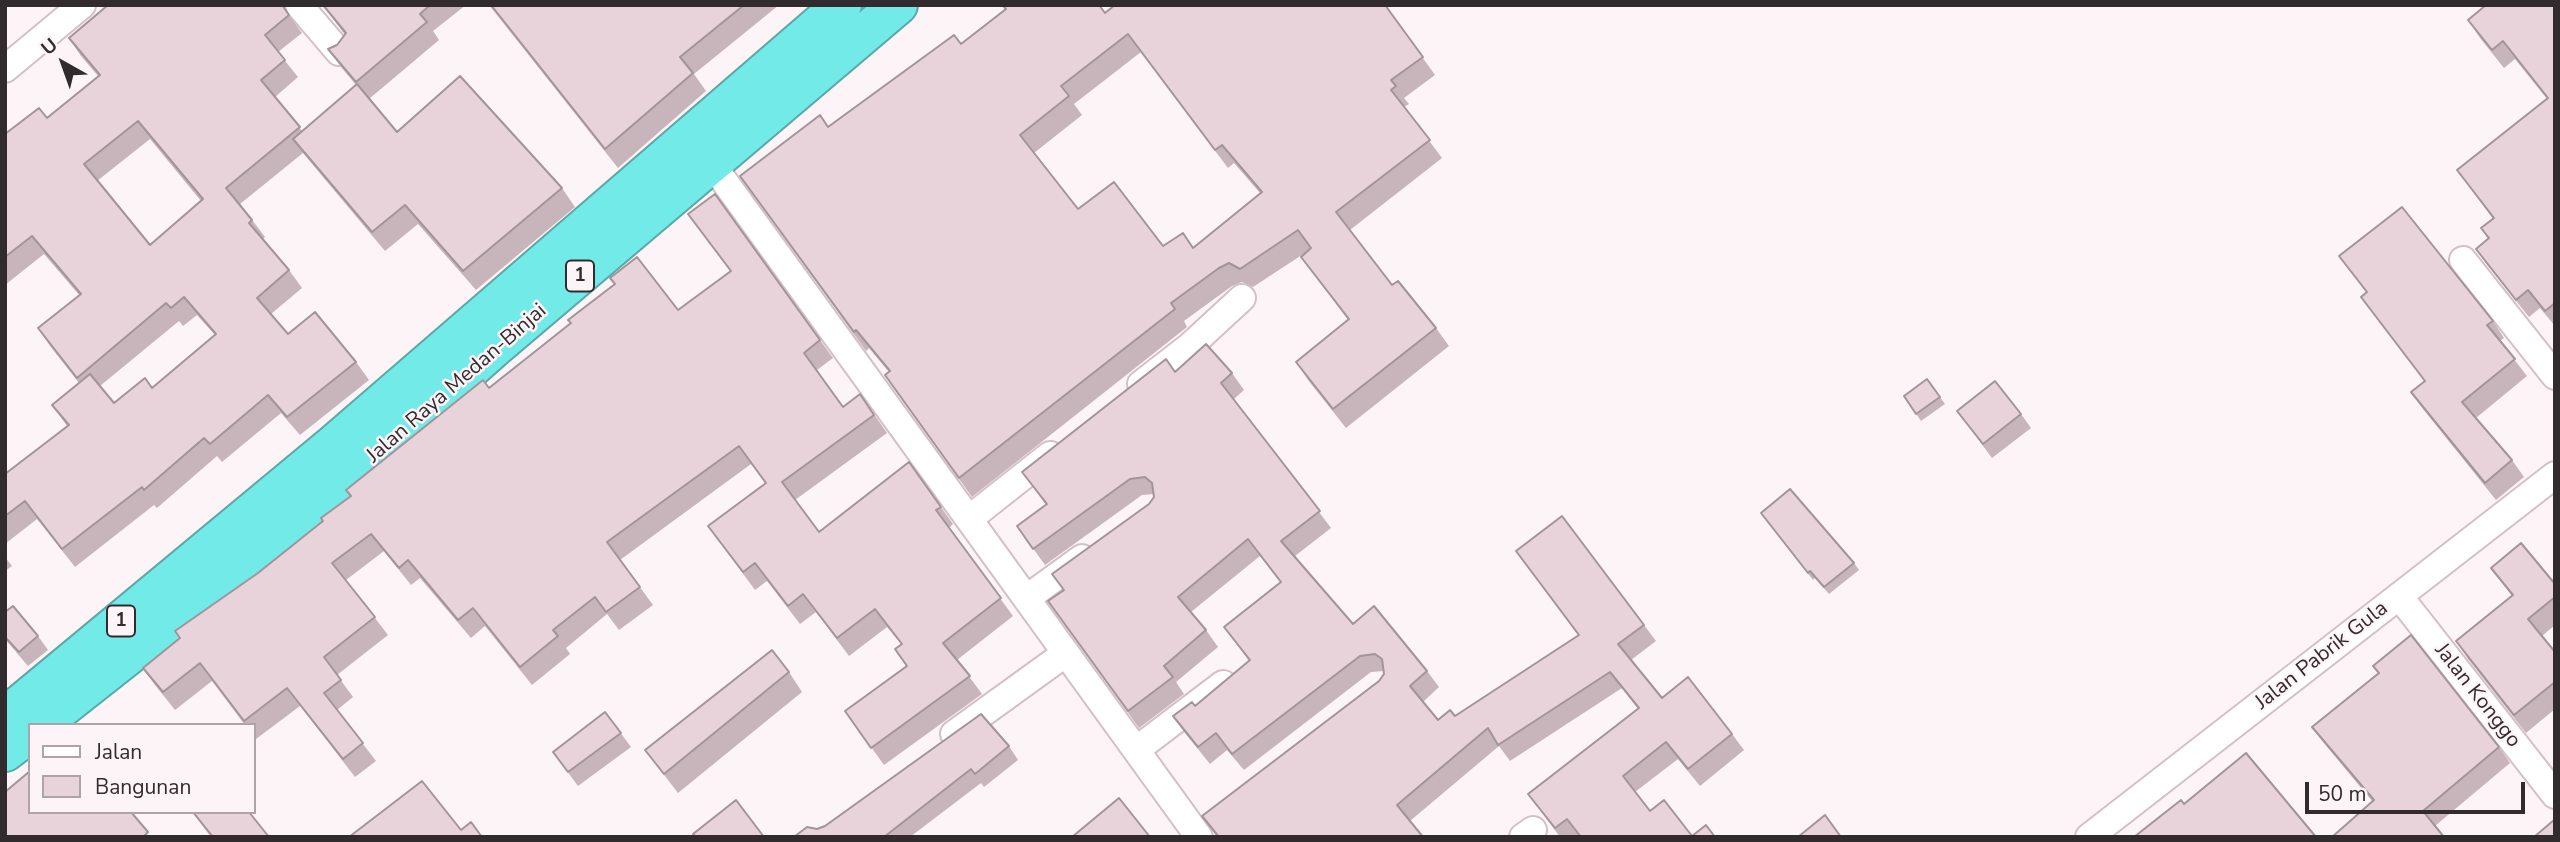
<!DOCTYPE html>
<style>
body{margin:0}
#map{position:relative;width:2560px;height:842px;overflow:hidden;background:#fdf4f7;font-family:"Nunito Sans",sans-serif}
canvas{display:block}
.frame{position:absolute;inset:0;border:7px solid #322b2e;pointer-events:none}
.legend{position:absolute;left:28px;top:723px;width:228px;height:91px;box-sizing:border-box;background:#fdf4f7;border:2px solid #aca4a7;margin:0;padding:9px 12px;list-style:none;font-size:21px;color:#322b2e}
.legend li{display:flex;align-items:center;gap:14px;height:35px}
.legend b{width:35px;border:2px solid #aca4a7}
.north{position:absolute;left:28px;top:28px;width:70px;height:70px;-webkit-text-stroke:5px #fdf4f7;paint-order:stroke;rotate:320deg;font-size:19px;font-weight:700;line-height:28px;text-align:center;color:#322b2e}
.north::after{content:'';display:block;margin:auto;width:24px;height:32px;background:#322b2e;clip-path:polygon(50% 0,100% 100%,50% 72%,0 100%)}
.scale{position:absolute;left:2305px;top:782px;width:220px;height:32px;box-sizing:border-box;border:4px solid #322b2e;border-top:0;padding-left:9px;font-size:21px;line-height:24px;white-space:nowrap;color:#322b2e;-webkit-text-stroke:5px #fdf4f7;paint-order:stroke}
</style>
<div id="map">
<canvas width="2560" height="842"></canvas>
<div class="frame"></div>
<ul class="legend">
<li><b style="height:9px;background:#fff"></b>Jalan</li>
<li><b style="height:19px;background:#e8d3db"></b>Bangunan</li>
</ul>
<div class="north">U</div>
<div class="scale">50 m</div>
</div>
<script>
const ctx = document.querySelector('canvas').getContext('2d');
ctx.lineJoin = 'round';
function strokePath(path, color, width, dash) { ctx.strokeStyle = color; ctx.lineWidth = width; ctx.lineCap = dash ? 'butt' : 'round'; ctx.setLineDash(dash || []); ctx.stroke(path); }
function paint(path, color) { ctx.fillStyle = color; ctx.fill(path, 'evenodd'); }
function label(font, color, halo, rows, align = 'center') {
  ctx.font = font + ' "Nunito Sans",sans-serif'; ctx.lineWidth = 5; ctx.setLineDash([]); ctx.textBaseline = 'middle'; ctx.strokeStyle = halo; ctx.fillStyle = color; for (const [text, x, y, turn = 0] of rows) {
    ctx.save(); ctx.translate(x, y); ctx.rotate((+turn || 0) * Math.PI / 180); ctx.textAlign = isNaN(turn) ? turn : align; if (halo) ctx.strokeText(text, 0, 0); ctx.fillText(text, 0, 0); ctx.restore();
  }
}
const street = new Path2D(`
 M299 5 339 52
 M5 69 82 5
 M701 149 1199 837
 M2463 260 2555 376
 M1141 384 1190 346 1242 298
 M969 519 1050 455
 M2399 596 2555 795
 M1027 598 1082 558
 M954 734 1066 653
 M1136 750 1223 684
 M1523 837 1533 830
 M2089 837 2555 475`);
const highway = new Path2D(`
 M5 717 333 445 842 5
 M40 725 301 519 495 347 898 5
 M5 752 30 733`);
strokePath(street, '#d4c0c7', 30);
strokePath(highway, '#5ca7a7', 42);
strokePath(street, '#fff', 26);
strokePath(highway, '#72eae8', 38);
paint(new Path2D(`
 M323 5H466L433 31 439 40 369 99 397 132 562 188 575 207 476 290 418 224 385 251 303 153 240 204 265 237 263 239 289 270 302 288 271 314 288 334 356 362 369 380 300 435 281 413 222 462 217 456 157 508 154 505 75 567 37 519 5 544V474L67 426 52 405 79 383 50 346 38 328 80 296 44 254 5 285V134L47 118 98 76 81 56 69 38 284 8 302 33 278 52 298 77 275 97 302 131 356 85 341 67 328 49 337 45 345 35ZM150 139 201 201 150 245 97 181ZM197 315 215 335 152 388 114 403 100 386 179 321 183 326Z
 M489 5H779L694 74 706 91 618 168Z
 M1001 5H1099L1105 13 1385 5 1435 75 1404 98 1409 104 1404 107 1442 158 1350 230 1392 285 1436 328 1449 346 1346 428 1308 380 1296 362 1348 320 1301 257 1311 249 1253 287 1242 282 1232 286 1184 321 1187 327 972 497 885 375 889 372 869 348 866 351 740 176 828 127 961 44 1005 10ZM1141 52 1228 168 1234 163 1260 193 1193 248 1163 246 1078 209 1034 153 1082 115 1074 104Z
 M2555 5V326L2540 308 2529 317 2488 266 2476 249 2488 239 2481 228 2493 219 2457 170 2547 99 2515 59 2504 68 2480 38 2468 20Z
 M715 194 833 358 817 370 843 407 860 394 887 433 795 500 819 532 909 462 953 524 949 528 1013 616 957 660 982 694 884 765 845 711 906 666 895 649 901 644 887 627 849 656 816 612 800 624 767 581 755 590 708 526 765 483 751 464 620 560 653 605 619 630 607 614 566 648 570 654 532 685 485 626 471 638 420 578 411 585 384 551 346 580 388 635 337 675 353 697 337 710 376 761 355 777 300 706 256 739 254 736V725H245L212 681 175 710 155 685 143 668 323 521 350 496 346 490 489 388 678 310 730 271 688 214Z
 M2339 256 2493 321 2504 338 2500 341 2527 376 2476 418 2512 460 2524 477 2496 500 2423 409 2411 392 2425 382 2361 297 2366 292Z
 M1175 371 1232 373 1244 390 1234 399 1331 528 1295 556 1353 624 1427 671 1439 687 1423 702 1438 720 1455 716 1578 635 1516 551 1644 625 1656 641 1631 660 1662 698 1732 734 1744 750 1700 786 1678 759 1635 792 1650 811 1692 836 1715 837H1579L1578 836 1577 837H1560L1528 794 1638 709 1622 688 1510 761 1499 746 1410 821 1423 837H1217L1202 816 1379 681 1384 674V671L1371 672 1244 770 1227 750 1210 764 1185 733 1173 716 1195 706 1249 661 1224 627 1280 582 1260 556 1191 612 1206 630 1218 647 1176 682 1184 694 1139 728 1048 601 1063 590 1149 504 1154 497V494L1142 495 1045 565 1017 526 1046 505 1022 472Z
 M1927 379 1945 404 1921 421 1904 396Z
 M1957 411 2021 414 2031 428 1992 458Z
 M1766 520 1854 563 1859 570 1829 594 1815 578 1813 580Z
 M5 557 12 566 5 571Z
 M2491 568 2555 584V625L2542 636 2555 652V709L2526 733 2468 659 2456 641 2512 596Z
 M5 612 38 636 48 650 28 666 5 639Z
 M2373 666 2499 747 2510 763 2435 826 2372 801 2323 742 2312 727 2378 673Z
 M789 672 802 692 678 793 645 750Z
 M605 712 631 747 578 786 553 752Z
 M1009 746 1018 760 984 787 981 783 910 837H794L825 826Z
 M192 812H249L269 837H211Z`), '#c8b5bc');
const building = new Path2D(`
 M108 5H282L289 15 265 35 285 60 261 80 300 127 226 188 252 220 249 223 289 270 257 298 288 334 315 312 356 362 287 417 268 395 210 444 204 438 144 490 142 487 62 549 25 501 5 516V474L69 425 52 405 90 374 114 403 145 378 152 388 216 334 184 297 171 308 166 303 77 378 38 328 81 294 32 236 5 257V134L39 108 47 118 100 75 69 38ZM138 121 203 199 150 245 84 164Z
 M323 5H430L420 14 427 22 356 82 328 49 337 45 346 33Z
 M491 5H744L680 57 693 73 605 149Z
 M1003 5H1099L1105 13 1115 5H1385L1423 57 1391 80 1396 86 1391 90 1430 140 1336 212 1392 285 1398 281 1436 328 1333 409 1296 362 1349 319 1301 257 1311 248 1298 230 1240 269 1229 263 1219 268 1171 303 1175 309 959 478 885 375 890 371 856 330 854 332 740 176 820 115 828 127 954 35 961 44 1006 9ZM1128 34 1215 150 1222 145 1262 192 1193 248 1183 233 1163 246 1114 182 1078 209 1020 135 1069 96 1061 86Z
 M2486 5H2555V303L2545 311 2528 290 2516 300 2476 249 2489 238 2481 228 2494 218 2457 170 2548 98 2503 41 2492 50 2468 20Z
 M460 76 562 188 463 271 405 205 372 232 293 139 357 84 397 132Z
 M715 194 820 340 804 353 843 407 860 394 874 415 782 482 819 532 909 462 941 507 936 510 1001 598 943 643 970 676 871 748 845 711 907 666 895 649 902 644 875 609 837 638 803 594 788 606 755 563 743 572 708 526 766 483 739 446 607 542 640 587 606 612 595 597 553 630 558 636 520 667 473 608 458 620 408 560 399 568 371 534 332 563 375 617 324 657 341 680 324 693 363 743 343 759 287 688 244 721 200 663 163 692 143 668 180 638 175 631 258 573 323 521 321 518 351 496 346 490 483 380 489 388 571 323 568 320 615 284 610 278 637 257 678 310 731 271 688 214Z
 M2402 207 2493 321 2487 325 2515 359 2462 402 2512 460 2485 483 2411 392 2425 381 2361 297 2367 292 2339 256Z
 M1206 344 1232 373 1221 383 1320 511 1281 541 1353 624 1374 606 1427 671 1410 686 1438 720 1450 710 1455 716 1579 635 1516 551 1562 516 1644 625 1618 644 1662 698 1688 677 1732 734 1688 769 1666 742 1623 776 1650 811 1664 800 1692 836 1706 825 1715 837H1581L1567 819 1555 828 1528 794 1639 708 1610 672 1498 745 1488 728 1397 805 1423 837H1219L1202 816 1379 681 1384 674 1382 659 1375 654 1360 656 1232 754 1216 733 1198 747 1173 716 1192 702 1195 706 1250 660 1224 627 1281 582 1248 539 1178 597 1206 630 1164 666 1173 677 1128 711 1048 601 1064 590 1052 574 1149 504 1154 497 1152 483 1145 477 1130 479 1033 549 1017 526 1047 504 1022 472 1166 359 1175 372Z
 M1927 379 1940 397 1916 414 1904 396Z
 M1995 381 2021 414 1983 444 1957 411Z
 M1790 489 1854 563 1824 587 1810 571 1808 573 1761 513Z
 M2521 543 2555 584V597L2528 619 2555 652V682L2514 715 2456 641 2513 595 2491 568Z
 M13 606 38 636 19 652 5 637V612Z
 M2411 635 2499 747 2423 811 2444 837H2332L2374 800 2312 727 2379 673 2373 666Z
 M772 650 789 672 664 774 645 750Z
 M605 712 621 733 568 772 553 752Z
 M981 714 1009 746 975 774 971 769 884 837H794L807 827 817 829 825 826Z
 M2246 753 2316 837H2134L2181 800 2184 804Z
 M30 771V812H131L148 832 143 837H5V792Z
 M422 781 461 830 471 822 482 837H349Z
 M1119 798 1150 837H1072Z
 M736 800 764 837H696L693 834Z
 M193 812H249L269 837H213Z
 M1825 815 1841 837H1798Z
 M2554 820 2555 837H2534Z`);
paint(building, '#e8d3db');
strokePath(building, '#a29499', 2);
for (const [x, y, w] of [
 [580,276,28],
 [121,621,28]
]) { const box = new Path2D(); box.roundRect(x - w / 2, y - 15.5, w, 31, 5); ctx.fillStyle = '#fdf4f7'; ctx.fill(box); strokePath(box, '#322b2e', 2); }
label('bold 19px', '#322b2e', null, [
 ["1",580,276],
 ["1",121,621]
]);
label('21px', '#322b2e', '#fdf4f7', [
 ["Jalan Raya Medan-Binjai",457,384,-41],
 ["Jalan Pabrik Gula",2322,656,-38],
 ["Jalan Konggo",2477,696,52]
]);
</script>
